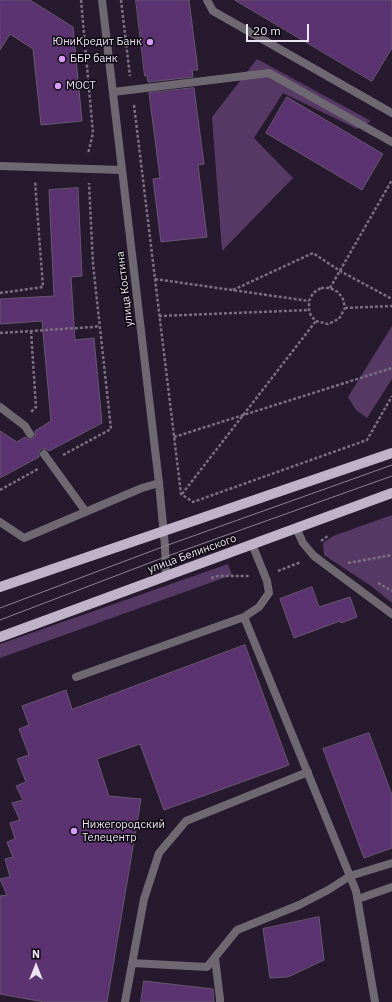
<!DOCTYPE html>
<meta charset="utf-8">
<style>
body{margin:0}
#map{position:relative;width:392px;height:1002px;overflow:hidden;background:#27192e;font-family:"IBM Plex Sans",sans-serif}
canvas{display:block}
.north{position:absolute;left:16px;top:946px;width:40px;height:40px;-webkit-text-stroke:3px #0c0710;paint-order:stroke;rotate:0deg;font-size:11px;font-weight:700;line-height:16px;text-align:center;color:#ede4f2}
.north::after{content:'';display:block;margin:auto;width:14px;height:18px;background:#ede4f2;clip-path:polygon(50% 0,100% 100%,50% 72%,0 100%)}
.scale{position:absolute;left:246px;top:24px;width:63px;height:18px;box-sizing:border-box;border:2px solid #ede4f2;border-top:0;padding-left:5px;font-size:12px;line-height:14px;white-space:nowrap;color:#ede4f2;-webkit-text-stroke:3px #0c0710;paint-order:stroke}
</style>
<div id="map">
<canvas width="392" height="1002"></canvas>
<div class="north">N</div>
<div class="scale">20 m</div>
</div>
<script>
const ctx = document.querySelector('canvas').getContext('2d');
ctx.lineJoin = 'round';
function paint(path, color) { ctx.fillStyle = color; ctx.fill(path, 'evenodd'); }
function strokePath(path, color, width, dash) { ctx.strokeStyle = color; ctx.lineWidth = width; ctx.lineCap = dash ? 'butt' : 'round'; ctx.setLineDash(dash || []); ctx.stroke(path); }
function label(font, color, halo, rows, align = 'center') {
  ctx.font = font + ' "IBM Plex Sans",sans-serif'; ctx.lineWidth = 3; ctx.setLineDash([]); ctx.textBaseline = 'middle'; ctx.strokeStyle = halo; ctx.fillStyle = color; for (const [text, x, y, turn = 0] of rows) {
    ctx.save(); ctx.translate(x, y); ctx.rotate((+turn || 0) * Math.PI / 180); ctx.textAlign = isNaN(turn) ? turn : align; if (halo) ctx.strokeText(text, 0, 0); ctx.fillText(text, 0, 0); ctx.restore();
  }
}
paint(new Path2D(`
 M257 59 371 121 357 129 283 93 254 138 293 178 222 251 212 117Z
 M392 326V379L367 418 356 410 348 397Z
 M392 515V603L371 586 324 555 323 543 333 536Z
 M228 564 232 575 0 658V644Z`), '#563a65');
const building = new Path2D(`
 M0 0H30L73 27 82 121 41 125 33 49 10 34 0 50Z
 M136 0H189L198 70H192L193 77 148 82 147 76H145Z
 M235 0H392V48L372 81Z
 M194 88 204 164 198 165 207 237 161 242 153 179 160 178 149 93Z
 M287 97 383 154 362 190 266 133Z
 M78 188 82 276 71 277 75 340 94 338 102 423 49 451 46 449H41L39 452V457L0 478V431L17 442 25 437 28 439H31L33 438 35 436V431L51 421 42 321 0 324V299L54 296 49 190Z
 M312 587 319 607 350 597 357 617 341 623 340 621 294 638 280 599Z
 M245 645 289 765 164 810 140 744 97 759 109 796 141 799 107 1002H44L0 994V896L7 895 0 879 10 877 5 859 13 857 7 842 15 839 10 823 20 820 12 803 23 800 16 786 26 782 17 759 29 755 19 729 29 725 22 706 66 690 72 709Z
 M369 733 392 795V848L364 858 323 749Z
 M319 917 324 960 288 977 270 978 263 929Z
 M144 981 213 989 214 1002H141Z`);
paint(building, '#5b3370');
strokePath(building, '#675870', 1);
strokePath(new Path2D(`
 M81 0 93 133 88 154
 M121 0 130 76
 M134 105 181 494 193 502 367 440 392 396
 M155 279 309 301
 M321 288H330L338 292 343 299 345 308 339 319 328 324 316 321 311 316 309 310V301L313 293Z
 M330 288 392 180
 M233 290 313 253 340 271 392 299
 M0 293 43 287 35 181
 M345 308 392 306
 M159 316 309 310
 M31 331 36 407 31 412
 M0 333 93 327 99 326
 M174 437 392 368
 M63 455 111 429 93 264 89 183
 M0 490 38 469
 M182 494 316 321
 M321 541 329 535
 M348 563 392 555
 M278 571 301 562
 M211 578 218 576H250
 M378 583 392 591`), '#7b6f81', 2.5, [3, 2]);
strokePath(new Path2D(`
 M207 0 213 11 392 113
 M113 92 269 73 392 142
 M0 166 122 170
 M0 407 25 426 30 434
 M44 454 86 512
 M0 522 24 538 142 488 159 483
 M296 528 303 543 314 556 392 614
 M252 544 267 581 269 593 259 607 244 617 356 891 375 1002
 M76 677 244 617
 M358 899 392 887
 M215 958 220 999V1002
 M132 963 207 967 237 930 299 905 328 890 350 876 392 863
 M125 1002 144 899 159 853 186 821 308 772`), '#6f6873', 8);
strokePath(new Path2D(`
 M102 0 159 483 165 546 166 576`), '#6f6873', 8);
strokePath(new Path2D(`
 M0 587 392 453
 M0 637 392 493`), '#c0b2c9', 10);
strokePath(new Path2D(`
 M0 608 165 546 392 465
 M0 620 165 557 392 476`), '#8e8294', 1);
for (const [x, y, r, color] of [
 [150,42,4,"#d89bf8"],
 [62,59,4,"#d89bf8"],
 [58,86,4,"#d89bf8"],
 [74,831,4,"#d89bf8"]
]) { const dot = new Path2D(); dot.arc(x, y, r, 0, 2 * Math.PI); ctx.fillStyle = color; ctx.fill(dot); strokePath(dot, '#0c0710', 1.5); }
label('11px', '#ede4f2', '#0c0710', [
 ["ЮниКредит Банк",142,42,"right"],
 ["ББР банк",70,59],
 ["МОСТ",66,86],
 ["Нижегородский",82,825],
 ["Телецентр",82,838]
], 'left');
label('11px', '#ede4f2', '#0c0710', [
 ["улица Костина",125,289,-97],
 ["улица Белинского",192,554,-20]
]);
</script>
